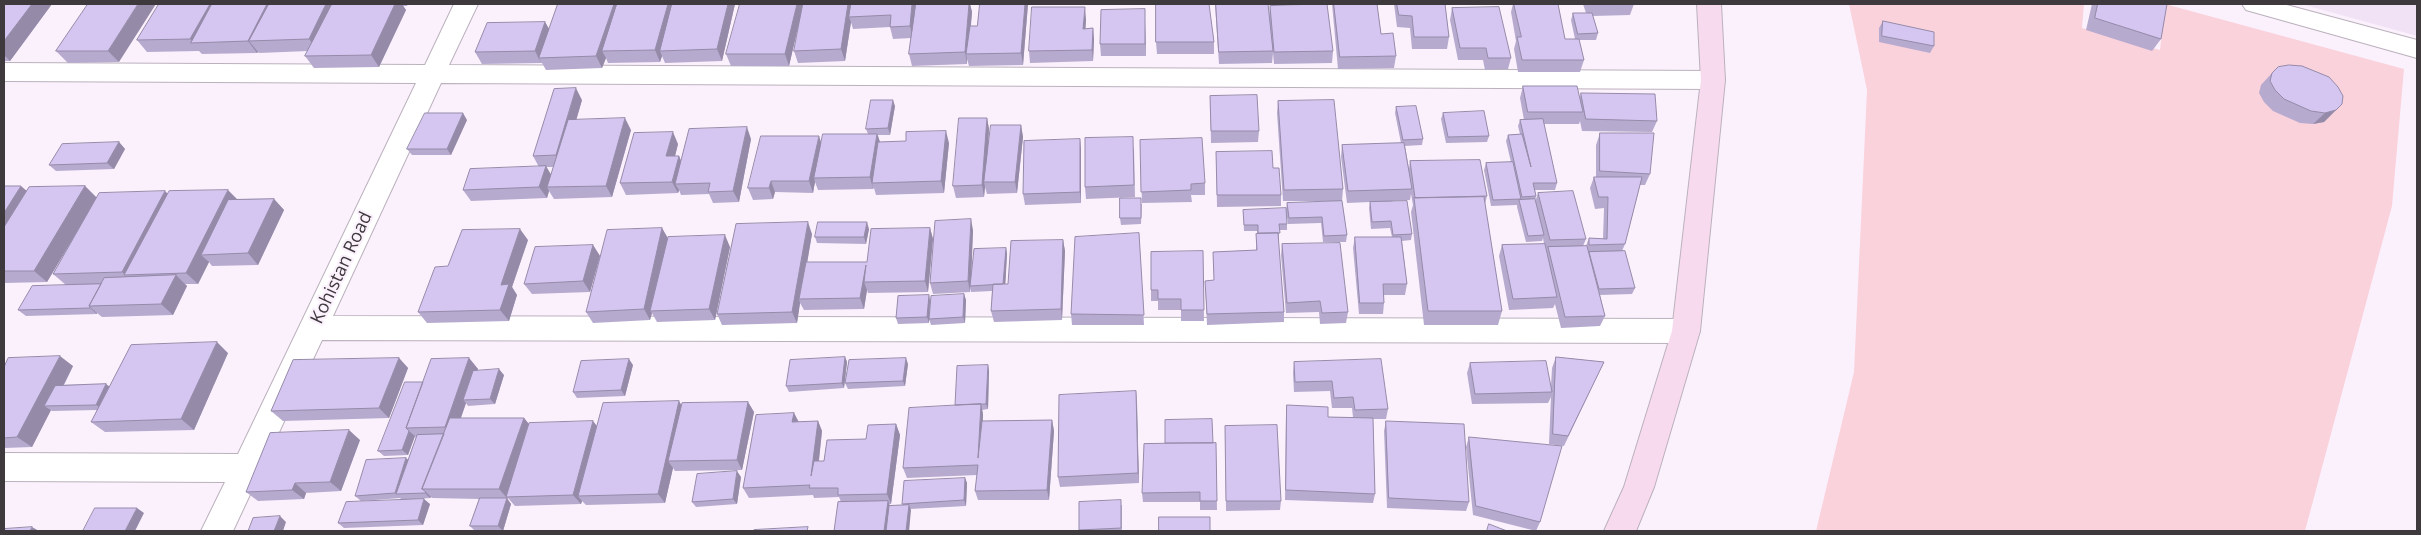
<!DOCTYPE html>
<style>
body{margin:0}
#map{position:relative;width:2421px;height:535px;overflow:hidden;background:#fbf1fd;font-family:"Open Sans",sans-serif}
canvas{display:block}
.frame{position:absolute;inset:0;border:5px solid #3d393d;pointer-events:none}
</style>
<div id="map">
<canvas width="2421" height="535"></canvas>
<div class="frame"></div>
</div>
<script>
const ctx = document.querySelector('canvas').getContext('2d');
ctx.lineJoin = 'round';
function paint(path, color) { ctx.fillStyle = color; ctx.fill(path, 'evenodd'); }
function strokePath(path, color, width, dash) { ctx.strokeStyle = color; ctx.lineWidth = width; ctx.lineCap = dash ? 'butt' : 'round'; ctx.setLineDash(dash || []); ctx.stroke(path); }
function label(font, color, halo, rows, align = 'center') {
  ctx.font = font + ' "Open Sans",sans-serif'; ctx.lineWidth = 4.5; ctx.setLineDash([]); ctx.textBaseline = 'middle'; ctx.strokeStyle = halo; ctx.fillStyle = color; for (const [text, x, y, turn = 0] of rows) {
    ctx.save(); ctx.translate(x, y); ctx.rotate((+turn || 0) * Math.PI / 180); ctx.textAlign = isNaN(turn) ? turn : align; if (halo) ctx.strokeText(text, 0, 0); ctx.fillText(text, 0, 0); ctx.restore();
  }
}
paint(new Path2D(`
 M2301 4H2417V36Z`), '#f2e2f5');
paint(new Path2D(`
 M1849 4H2084L2082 28 2160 50 2165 4 2404 69 2392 206 2305 531H1816L1854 372 1867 90Z`), '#fad2dc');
const minor = new Path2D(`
 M454 4H478L449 65 1713 71 1722 74 1725 80 1722 86 1713 89 441 83 333 316 1686 319 1696 323 1700 331 1696 339 1686 343 322 340 233 531H201L225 482 4 481V453L238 454 416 83 4 81V63L425 65Z
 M2242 4H2283L2417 40V58L2246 10Z`);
const secondary = new Path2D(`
 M1697 4H1721L1725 80 1700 331 1654 487 1636 531H1604L1624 487 1672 331 1701 80Z`);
strokePath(minor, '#bbb1bd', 2);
strokePath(secondary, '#bbb1bd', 2);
paint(minor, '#fff');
paint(secondary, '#f8daee');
paint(new Path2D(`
 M4 4H52L10 61H4Z
 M88 4 119 62 68 63 56 51Z
 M159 4H408L407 6H403L406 10 379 67 314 68 305 56 308 51 259 53 258 52 257 53 202 54 199 51 147 52 137 40Z
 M558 4H735L722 61 665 63 662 56 660 62 608 63 606 58 602 68 546 70 542 63H541L482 64 475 52 545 22 549 29Z
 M803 4H970L972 12 971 26H977L1028 4 1023 65 969 66 967 59V64L912 66 909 54 911 38 893 39 890 27 853 29 851 22 845 61 798 63 794 51 801 15 789 66H731L726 54Z
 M1215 4H1268L1269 16 1270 6 1333 51 1332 63 1274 64 1273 53 1272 63 1219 64Z
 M1332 4H1377L1381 34 1396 56 1394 68 1338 69Z
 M1394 4H1445L1449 37 1447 49H1412L1410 28 1397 27Z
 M1513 4H1558L1565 39H1575L1571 20 1573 13H1586L1583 4H1634L1630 15 1593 16 1598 33 1596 40H1579L1584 60 1580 72H1518L1514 49 1516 41 1511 12Z
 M2092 4H2167L2161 39 2152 51 2086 30Z
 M1452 8 1511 58 1508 69 1485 70 1483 60H1458L1450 20Z
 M1086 19 1085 29 1093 28 1094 40 1093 61 1030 63 1029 51Z
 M1145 21 1146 56H1101L1100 44Z
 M1883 21 1934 46 1930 53 1879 42V28Z
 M1156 42H1214V54H1157Z
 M2272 73 2342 104 2324 122 2313 124 2300 123 2273 111 2264 102 2259 93 2261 85Z
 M1523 86 1580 97 1581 93 1657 121 1652 132 1582 131 1580 121 1579 124H1544L1557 183 1555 190H1535L1536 196 1535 202 1538 193 1586 239 1583 246H1586L1589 238 1603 239 1604 208 1595 209 1590 188 1594 177H1596V145L1600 133 1650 174 1645 185H1640L1625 244 1622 251 1635 288 1632 294 1600 295 1605 316 1600 326 1561 328 1555 304 1553 308 1509 310 1499 256 1502 245 1544 244 1543 238 1542 241 1526 242 1517 207V205L1491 206 1484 170 1486 163 1511 162 1506 141 1508 135 1520 134 1518 126 1520 120H1524L1520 98Z
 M1210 96 1259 131 1258 142 1211 143Z
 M582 100 576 120 631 130 612 197 554 199 549 191 547 198 471 201 463 190 539 167 533 156ZM546 167H554L551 175Z
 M1278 101 1343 189 1342 201H1283L1277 113Z
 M895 106 890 135H878L880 142 949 143 944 193 876 195 874 188 873 189 818 190 815 182 813 193 775 192 773 199 753 200 748 188 821 143 868 134 866 129Z
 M1396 107 1423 139 1422 145 1405 146 1409 169 1410 161 1487 196 1485 204 1502 311 1498 325H1424L1411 212 1413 205 1411 194 1410 200 1392 201 1412 234 1411 240 1402 241 1407 284 1405 295H1384V303L1383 314H1359L1353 248 1355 237H1392L1390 228 1371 229 1369 208 1370 202 1347 203 1341 157 1342 145 1401 143 1395 113Z
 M1443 113 1489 136 1487 142 1446 143 1441 119Z
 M987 118 989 129 988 152 1021 125 1023 137 1017 193 987 194 985 187 984 197 956 198 953 186Z
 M467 120 451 155H412L407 149Z
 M751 139 739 202 713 203 709 194 681 195 679 190 678 193 626 195 620 183 678 144 675 156H679L681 161Z
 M1080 139 1081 150V203L1025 205 1023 194Z
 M1140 140 1205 183V195H1191L1192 202 1142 203Z
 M119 142 125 149 114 169 56 171 49 165Z
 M1134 148 1135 197 1086 199 1085 187Z
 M1216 152 1273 168 1281 195V206L1217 207Z
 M4 186 27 191 85 186 96 197 168 194 237 199H274L284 210 258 265 212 266 209 262 198 284H185L187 286 173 315 102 317 97 313V314L26 316 18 310 66 285 53 274 78 230 47 282 4 283Z
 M1342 201 1347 235 1346 242H1323L1321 223 1288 224 1286 210 1287 203Z
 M1142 204 1141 224 1121 225 1120 218Z
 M1243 210 1287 224V230H1279V239H1278L1284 312V322L1207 325 1205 281 1214 280 1213 252 1256 250V234H1257V231H1244Z
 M662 228 668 238 730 247 715 320 657 322 652 313 650 320 593 323 586 312Z
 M930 228 933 239 928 292 868 293 867 290 864 309 804 310 800 303 797 323 722 325 717 314 812 234 807 262H867Z
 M869 229 866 244 817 243 815 237Z
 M973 230 971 270 1006 248 1007 254 1005 284H1008L1063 240 1065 251 1062 320 994 322 991 311 992 291 971 292 970 288V292L933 294 930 283Z
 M1139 233 1144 325H1072L1071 314Z
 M528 240 512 287 517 295 509 321 427 323 418 312 448 266Z
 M1282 244 1348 312 1346 323 1320 324 1319 312 1286 313 1281 255Z
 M593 245 600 256 590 292 532 294 524 284Z
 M1203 251 1204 321H1181V310H1158V301H1151V290Z
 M964 294 966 300 965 323 931 325 929 319Z
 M929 295 930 301 929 323 898 324 896 318Z
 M228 353 194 430 105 432 91 422 97 410 52 411 51 410 32 447 4 448V367L73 366 64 385 106 384 109 387Z
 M845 357 847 362 844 388 789 392 786 386Z
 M1556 357 1604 362 1564 446 1549 444 1551 397 1548 403 1472 404 1467 373 1470 363 1551 386 1552 368Z
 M399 358 408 368 389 418 283 421 271 411Z
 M469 358 478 369 477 371 504 375 495 404 468 406 466 403 461 418H524L529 424 597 426 682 405 748 402 754 412 742 470 675 471 673 468 665 503 586 505 582 501 581 504 515 506 508 498 507 499 511 504 503 531H475L470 526 479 499 432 498 431 497 430 498 402 500 400 498 361 501 355 496 408 460 416 438 415 436 408 455 384 456 378 451 423 382Z
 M1294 362 1388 409 1386 419H1373L1375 494 1373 503 1285 500 1286 415 1287 405 1328 417H1353L1352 408H1332L1330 391 1294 392 1293 373Z
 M908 364 905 386 848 389 845 383Z
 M633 365 625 396 577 398 573 392Z
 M988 365 989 371 988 409 982 410 983 414V421L1052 420 1054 431 1049 500H978L975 491 977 475 907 478 903 468Z
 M1136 391 1139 483 1060 487 1058 477Z
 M794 413 799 422 818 421 822 431 819 461H824L896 424 900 435 891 504H889L890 506 903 505 902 504 965 478 967 483 966 506 910 509 909 531H834L841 502 839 497 814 498 813 495 749 498 743 488Z
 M1386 421 1469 502 1466 511 1387 508 1384 431Z
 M1225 426 1281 501 1280 510 1226 511Z
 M1469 437 1540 522 1536 531 1473 515 1466 447Z
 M360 440 341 491 306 493 304 499 258 501 246 492Z
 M1213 443H1216L1217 510H1200V502H1143L1142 493Z
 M741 477 737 504 696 507 692 502Z
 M1079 502 1122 505V531H1079Z
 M430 504 423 525 344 528 338 523Z`), '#b7aacf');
paint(new Path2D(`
 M32 4H52L10 61 4 55V41Z
 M138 4H156L119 62 108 51Z
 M210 4H220L193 42 190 39Z
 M267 4H282L249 41 258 52 257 53 248 41Z
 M326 4H340L318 51 309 39Z
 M395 4H402L406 10 379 67 371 55Z
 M614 4H623L602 51 606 58 602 68 596 56Z
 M668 4H676L660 51 662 56 660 62 655 50Z
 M728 4H735L722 61 717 49Z
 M797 4H803V5L789 66 785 54Z
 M848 4H853L849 17 851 22 845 61 841 49Z
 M912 4H916L913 38 910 26Z
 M969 4H970L972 12 968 54H966L967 59V64L965 52Z
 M1025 4H1028L1023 65 1021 53Z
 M1085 7 1086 19 1085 40 1083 29Z
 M1145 9V21L1146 56 1145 44Z
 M545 22 552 34 539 58 541 63 535 51Z
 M1093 28 1094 40 1093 61 1092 50Z
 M576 88 582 100 563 166 556 155Z
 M893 100 895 106 890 135 888 128Z
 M2342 104 2324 122 2313 124 2325 113Z
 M463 113 467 120 451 155 447 149Z
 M625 118 631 130 612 197 606 186Z
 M987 118 989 129 986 182H984L985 187 984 197 982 185Z
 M1021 125 1023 137 1017 193 1015 182Z
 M747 127 751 139 739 202 733 191Z
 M946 131 949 143 944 193 941 181Z
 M673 132 678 144 672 168 666 156Z
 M877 134 881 145 872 183 873 189 870 177Z
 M819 136 823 148 814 178 815 182 813 193 809 181Z
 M1080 139 1081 150V203L1080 192Z
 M119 142 125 149 114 169 107 163Z
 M679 156 684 168 675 184 679 190 678 193 672 182Z
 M546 166 553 178 547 187 549 191 547 198 539 187Z
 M771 181 775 192 773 199 769 188Z
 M21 186 34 197 4 246V213Z
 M85 186 97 198 47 282 34 271Z
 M228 190 239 201 201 255 209 262 198 284 186 273Z
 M165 191 176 202 125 275 122 272Z
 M274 199 284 210 258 265 248 253Z
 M971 219 973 230 971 286H970V292L968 281Z
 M808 222 812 234 801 299H799L800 303 797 323 792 312Z
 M867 222 869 229 866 244 864 237Z
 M662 228 668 239 650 311 652 313 650 320 644 309Z
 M930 228 933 239 928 292 925 281Z
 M520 229 528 240 512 287 517 295 509 321 500 310 501 285Z
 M725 235 730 247 715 320 709 309Z
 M1063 240 1065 251 1062 320 1061 309Z
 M593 245 600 256 590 292 583 281Z
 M1006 248 1007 254 1005 291 1003 285Z
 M866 265 864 282 867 290 864 309 860 298Z
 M176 275 187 286 173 315 161 304Z
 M964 294 966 300 965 323 963 317Z
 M929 295 930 301 929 323 927 317Z
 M90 307 97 313V314L90 308Z
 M217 342 228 353 194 430 181 419Z
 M60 356 73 366 53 406H44L51 410 32 447 17 437Z
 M845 357 847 362 844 388 842 383Z
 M399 358 408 368 389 418 379 408Z
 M469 358 478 369 467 400H463L466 403 454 437 445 427Z
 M906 358 908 364 905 386 903 381Z
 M629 359 633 365 625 396 621 390Z
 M988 365 989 371 988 409 986 404Z
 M499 369 504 375 495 404 490 399Z
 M106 384 114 390 104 410 96 405Z
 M1136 391 1137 401 1139 483 1138 473Z
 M679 401 685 411 668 461 673 468 665 503 658 494Z
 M748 402 754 412 742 470 737 460Z
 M981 404 983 414 981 467 978 458Z
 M794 413 799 423 792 422Z
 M524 418 532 428 506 497 508 499 499 489Z
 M1052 420 1054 431 1049 500 1047 490Z
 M593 421 601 431 578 496 582 501 581 504 573 495Z
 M818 421 822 431 816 486 811 476Z
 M896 424 900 435 891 504 887 494Z
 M349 430 360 440 341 491 330 482Z
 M409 431 415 436 408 455 402 450Z
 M406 458 412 463 396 494 395 493Z
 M737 471 741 477 737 504 733 499Z
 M965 478 967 483 966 506 964 500Z
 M295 483 306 493 304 499 292 490Z
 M426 492 431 497 430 498 425 493Z
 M507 498 511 504 503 531 498 526Z
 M424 499 430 504 423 525 418 520Z
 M888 501 890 506 887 531H884Z
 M909 505 911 510 909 531H906Z
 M137 508 144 513 135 531H125Z
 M280 516 286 522 283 531H274Z
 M32 527 39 531H30Z`), '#958ba9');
const building = new Path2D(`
 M4 4H32L4 41Z
 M88 4H138L108 51H56Z
 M159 4H210L190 39 137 40Z
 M212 4H267L248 41 191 43Z
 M269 4H326L309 39 249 41Z
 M332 4H395L371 55 305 56Z
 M558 4H614L596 56 539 58Z
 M617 4H668L655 50 602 51Z
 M672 4H728L717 49 660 51Z
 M740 4H797L785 54H726Z
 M803 4H848L841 49 794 51Z
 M851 4H912L910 26 890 27 891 15 849 17Z
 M916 4H969L965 52 909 54Z
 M980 4H1025L1021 53 966 54 970 26H977Z
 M1156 4H1209L1214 42H1156Z
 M1216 4H1268L1273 51 1219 52Z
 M1327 4 1333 51 1274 52 1270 6Z
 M1334 4H1377L1381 34 1393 33 1396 56 1340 57Z
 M1397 4H1445L1449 37H1414L1412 16 1399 15Z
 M1514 4H1558L1565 39H1579L1584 60H1522L1517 37H1521Z
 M2098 4H2167L2161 39 2095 18Z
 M1032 7H1085L1083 29 1093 28 1092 50 1029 51Z
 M1499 7 1511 58H1488L1486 48H1460L1452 8Z
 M1145 9V44H1100L1101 10Z
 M1573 13H1592L1598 33 1578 34Z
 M1883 21 1934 32V46L1882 36Z
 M545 22 535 51 475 52 487 23Z
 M2289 65 2302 66 2329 77 2338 87 2343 96 2342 104 2336 110 2325 113 2311 111 2284 99 2275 90 2270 81 2272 73 2278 67Z
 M1523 86H1577L1583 112H1528Z
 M576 88 556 155 533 156 554 89Z
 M1581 93 1655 94 1657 121 1586 119Z
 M1257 95 1259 131H1211L1210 96Z
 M871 100H893L888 128 866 129Z
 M1334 100 1343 189 1284 190 1278 101Z
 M1416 106 1423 139 1403 140 1396 107Z
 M1484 111 1489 136 1448 137 1443 113Z
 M425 113H463L447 149H407Z
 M625 118 606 186 547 187 568 120Z
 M959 118H987L982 185 953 186Z
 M1543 119 1557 183H1533L1536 196 1522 197 1508 135 1522 134 1531 167 1520 120Z
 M991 125H1021L1015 182H984Z
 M747 127 733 191 708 192 710 183 675 184 689 129Z
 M946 131 941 181 872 183 878 142 906 141V132Z
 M673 132 666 156H679L672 182 620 183 634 133Z
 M1600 133H1654L1650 174 1600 171Z
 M823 134H877L870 177 814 178Z
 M761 136H819L809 181H771L769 188H748Z
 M1133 137 1134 185 1085 187V138Z
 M1202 138 1205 183 1191 184V190L1141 192 1140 140Z
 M1080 139V192L1023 194 1024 141Z
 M119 142 107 163 49 165 62 144Z
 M1404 143 1412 189 1348 191 1342 145Z
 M1272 151 1273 168H1279L1281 195H1217L1216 152Z
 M1480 160 1487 196 1415 198 1410 161Z
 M1513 162 1521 199 1493 200 1486 163Z
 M546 166 539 187 463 190 470 169Z
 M1594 177H1642L1625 244 1589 245V238L1607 239 1608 197H1599Z
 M4 186H21L4 213Z
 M85 186 34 271H4V227L29 187Z
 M228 190 186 273 124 275 169 191Z
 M165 191 122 272 53 274 99 193Z
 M1573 191 1586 239 1550 240 1538 193Z
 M1484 197 1502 311H1428L1414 198Z
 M1120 198H1141V218H1120Z
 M274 199 248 253 201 255 228 200Z
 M1535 199 1544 235 1528 236 1519 200Z
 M1342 201 1347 235 1324 236 1322 217 1289 218 1287 203Z
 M1407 201 1412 234 1393 235 1391 221 1372 222 1370 202Z
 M1286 208 1287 224H1279L1280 233H1258V225H1244L1243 210Z
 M971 219 968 281 930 283 935 221Z
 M808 222 792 312 717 314 736 224Z
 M818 222H867L864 237H815Z
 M662 228 644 309 586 312 607 230Z
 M930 228 925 281 864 282 866 265 860 298 799 299 806 262H867L871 229Z
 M520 229 501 285 509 284 500 310 418 312 435 267 448 266 462 230Z
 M1139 233 1144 315 1071 314 1075 237Z
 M1278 233 1284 312 1207 314 1205 281 1214 280 1213 252 1257 250 1256 234Z
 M725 235 709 309 650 311 668 237Z
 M1355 237H1401L1407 284H1383L1384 303H1360Z
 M1063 240 1061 309 991 311 993 284H1008L1011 241Z
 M1340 243 1348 312 1322 313 1320 301 1287 303 1282 244Z
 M1545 244 1557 297 1513 299 1502 245Z
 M593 245 583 281 524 284 535 247Z
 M1587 246 1605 316 1565 317 1548 247Z
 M1006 248 1003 284 970 286 974 249Z
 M1203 251 1204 310H1181V299H1158V290H1151V252Z
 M1625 251 1635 288 1599 289 1589 252Z
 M176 275 161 304 89 306 104 278Z
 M101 284 89 306 90 307V308L18 310 32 286Z
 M964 294 963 317 929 319 931 296Z
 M929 295 927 317 896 318 898 296Z
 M217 342 181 419 91 422 131 345Z
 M60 356 17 437 4 438V367L8 358Z
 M845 357 842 383 786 386 790 360Z
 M1556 357 1604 362 1568 436 1553 434Z
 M399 358 379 408 271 411 293 360Z
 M469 358 445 427 406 428 431 359Z
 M906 358 903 381 845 383 849 360Z
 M629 359 621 390 573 392 581 361Z
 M1381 359 1388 409 1355 410 1353 397 1334 398 1332 381 1295 382 1294 362Z
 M1546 361 1552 392 1475 394 1470 363Z
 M988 365 986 404 955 405 957 366Z
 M499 369 490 399 463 400 473 371Z
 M405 382H423L406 428 409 431 402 450 378 451Z
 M106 384 96 405 44 406 55 386Z
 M1136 391 1138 473 1058 477 1059 395Z
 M679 401 658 494 578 496 603 403Z
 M748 402 737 460 668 461 682 403Z
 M981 404 978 458 982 421 1052 420 1047 490 975 491 978 465 903 468 909 408Z
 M1287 405 1328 407V417L1373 418 1375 494 1286 490Z
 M794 413 792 422 818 421 811 476 814 461H824L827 440 866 439 868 425 896 424 887 494 838 495V488H809L810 485 743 488 756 415Z
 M450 418H524L499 489H422Z
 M1212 419 1213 443H1165V420Z
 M593 421 573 495 506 497 529 423Z
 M1386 421 1464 424 1469 502 1389 498Z
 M1277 425 1281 501H1226L1225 426Z
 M349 430 330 482 295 483 292 490 246 492 270 433Z
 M444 434 422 489 426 492 425 493 396 494 417 435Z
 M1469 437 1562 446 1540 522 1476 506Z
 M1216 443 1217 501H1200V492L1142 493 1144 444Z
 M406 458 395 493 355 496 366 460Z
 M737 471 733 499 692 502 697 474Z
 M965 478 964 500 902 504 904 481Z
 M480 498H507L498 526H470Z
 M424 499 418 520 338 523 346 502Z
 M1121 500V528L1079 530V502Z
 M888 501 884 531H834L838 502Z
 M909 505 906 531H886L889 506Z
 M95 508H137L125 531H83Z
 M280 516 274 531H248L253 518Z
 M1159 517H1210V531H1159Z
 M1489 524 1507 531H1487Z
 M32 527 30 531H4V529Z
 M808 527 807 531H754V530Z`);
paint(building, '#d5c6f1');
strokePath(building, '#958ba9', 1);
label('18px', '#3d393d', '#fbf1fd', [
 ["Kohistan Road",342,268,-65]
]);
</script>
